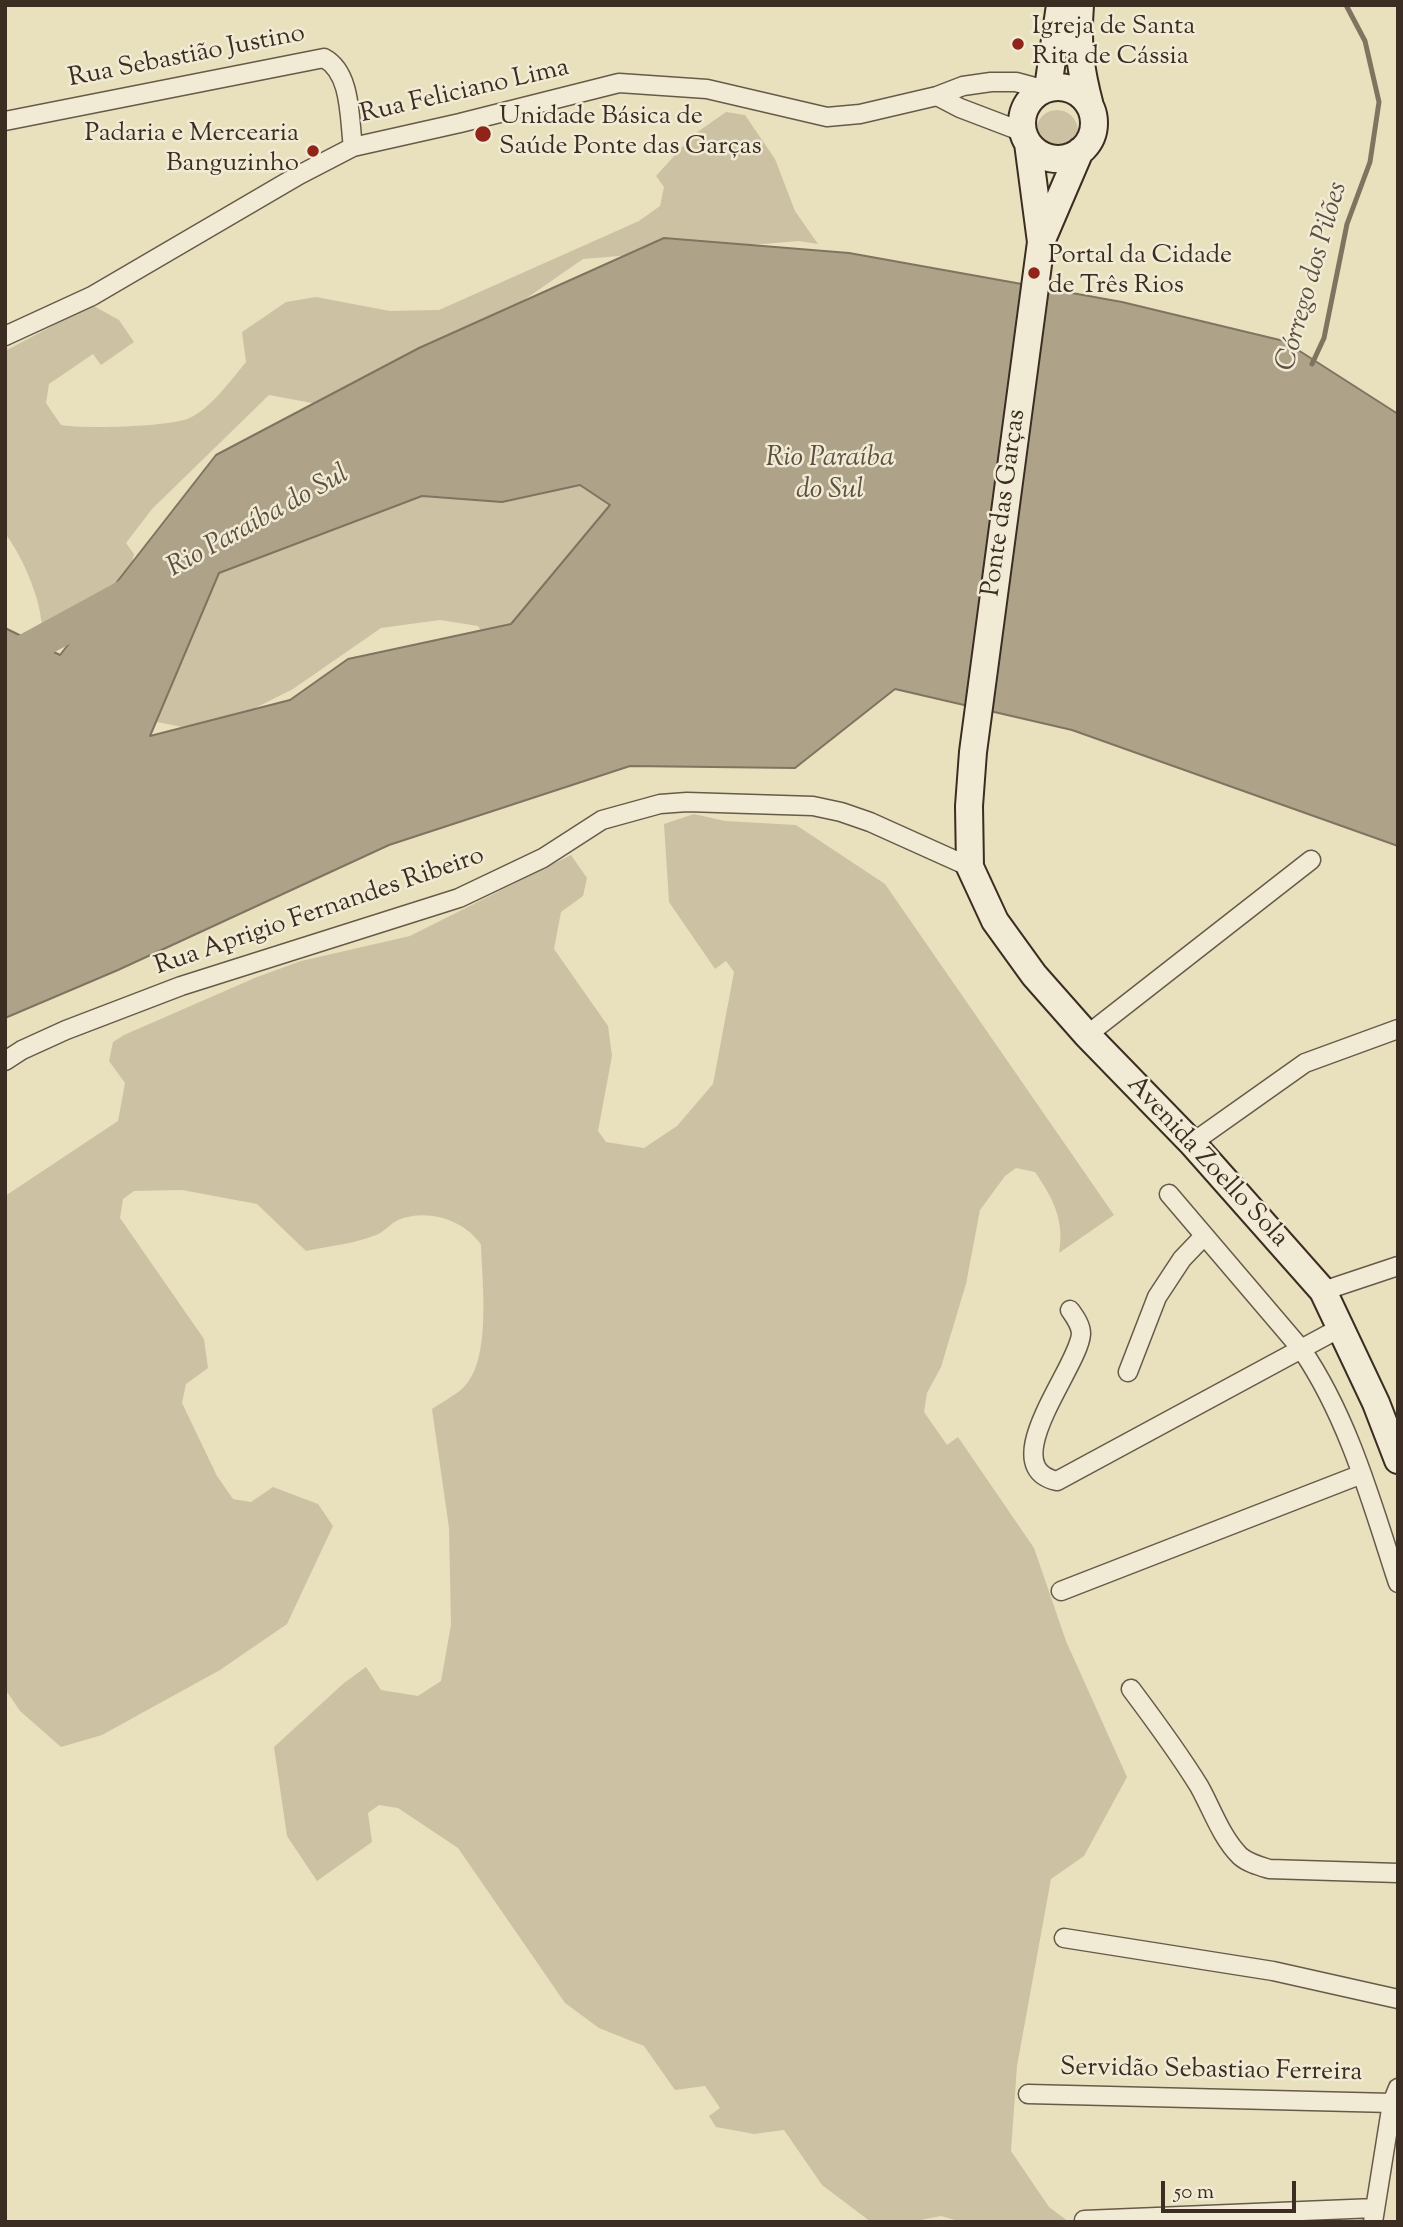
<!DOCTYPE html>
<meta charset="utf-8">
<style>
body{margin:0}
#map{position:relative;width:1403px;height:2227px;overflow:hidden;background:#e9e0be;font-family:"Sorts Mill Goudy",serif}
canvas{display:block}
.frame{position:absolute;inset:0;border:7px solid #3c2d22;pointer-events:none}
.scale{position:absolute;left:1161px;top:2181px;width:135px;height:32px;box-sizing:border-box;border:4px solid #3c2d22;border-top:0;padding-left:9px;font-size:21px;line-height:24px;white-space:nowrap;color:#3c2d22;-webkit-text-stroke:5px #f1ebd5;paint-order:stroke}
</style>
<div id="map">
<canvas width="1403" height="2227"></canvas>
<div class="frame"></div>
<div class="scale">50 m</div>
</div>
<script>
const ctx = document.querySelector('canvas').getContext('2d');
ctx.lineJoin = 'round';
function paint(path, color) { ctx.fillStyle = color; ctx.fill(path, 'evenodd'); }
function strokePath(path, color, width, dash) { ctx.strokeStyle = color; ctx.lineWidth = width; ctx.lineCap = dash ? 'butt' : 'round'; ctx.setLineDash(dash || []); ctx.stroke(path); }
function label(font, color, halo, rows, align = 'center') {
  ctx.font = font + ' "Sorts Mill Goudy",serif'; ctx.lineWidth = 5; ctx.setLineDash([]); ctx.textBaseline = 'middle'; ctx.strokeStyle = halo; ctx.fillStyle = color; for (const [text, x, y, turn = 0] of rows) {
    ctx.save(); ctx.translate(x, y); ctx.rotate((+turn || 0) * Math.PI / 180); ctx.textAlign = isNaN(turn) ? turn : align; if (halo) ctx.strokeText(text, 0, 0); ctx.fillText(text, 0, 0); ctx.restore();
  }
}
paint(new Path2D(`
 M1036 131a21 21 0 1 1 42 0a21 21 0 1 1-42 0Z
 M726 112 745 115 775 159 795 211 818 244 799 241 583 259 462 343 344 409 269 395 152 509 126 543 134 554C125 600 86 620 50 645 41 631 42 619 38 603 31 578 20 554 5 533V351L92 305 119 320 134 342 101 365 93 354 49 384 46 403 61 425C85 429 164 427 187 419 209 411 231 380 246 362L242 332 286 302 316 297 390 311 439 310 639 221 660 206 664 187 656 176 693 135Z
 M390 475 658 485 493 648 478 626 440 620 381 628 293 689 208 732 152 721 187 583Z
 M694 814 725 821 796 825 885 884 1114 1215 1059 1253C1065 1221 1053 1198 1035 1172L1016 1168 1005 1176 980 1210 966 1284 941 1367 927 1393 924 1412 947 1445 958 1437 1034 1548 1066 1641 1127 1777 1084 1856 1051 1879 1017 2066 1011 2151 1049 2207 1069 2222H962L941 2216 910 2222H871L822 2185 784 2130 754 2134 716 2127 709 2116 720 2108 705 2086 675 2090 644 2046 599 2028 565 2003 458 1848 398 1808 379 1805 368 1813 372 1842 317 1881 287 1836 274 1747 344 1683 366 1667 381 1690 418 1696 441 1681 451 1625 449 1528 432 1409C442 1402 454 1396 463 1388 492 1361 482 1282 481 1245 465 1220 427 1208 398 1220 390 1224 384 1232 376 1235 354 1244 329 1246 306 1251L257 1204 182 1190 134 1191 123 1199 120 1218 204 1339 208 1368 186 1384 182 1403 217 1476 233 1499 251 1502 273 1487 318 1504 333 1526 287 1624 220 1670 102 1735 61 1747 20 1711 5 1689V1196L118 1121 125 1083 109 1061 113 1042 124 1035 257 977 301 961 410 936 571 855 587 878 583 896 561 912 554 949 608 1026 612 1056 598 1131 606 1142 644 1148 677 1126 713 1084 734 972 726 961 715 969 669 902 664 824Z`), '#ccc2a3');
const water = new Path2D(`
 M664 238 849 253 1122 302 1284 341 1398 414V846L1072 730 895 689 795 768 630 766 389 845 118 970 5 1018V628L60 655 216 455 419 348ZM580 485 610 505 511 624 348 659 290 700 150 736 219 573 422 496 502 502Z`);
paint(water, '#aea389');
strokePath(water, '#807460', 2);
strokePath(new Path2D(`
 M1312 364 1324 338 1347 224 1370 162 1379 102 1365 41 1346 5`), '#807460', 5);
strokePath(new Path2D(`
 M5 661 128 594`), '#aea389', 32);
const minor = new Path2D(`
 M937 96 960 108 1023 132
 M5 121 324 58C352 73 349 119 353 147
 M5 336 92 296 299 175 353 147 460 123 619 83 707 89 827 117 860 114 937 96 963 86 991 82H1016L1042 89
 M1087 1035 1311 860
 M5 1061 22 1050 66 1030 181 986 459 898 543 858 602 820 660 804 687 802 813 806 841 812 870 822 970 867
 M1192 1143 1305 1063 1398 1029
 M1169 1194 1302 1350C1349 1419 1372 1504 1398 1583
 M1323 1291 1398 1266
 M1070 1310C1075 1317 1081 1325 1081 1334 1079 1367 993 1467 1057 1481L1340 1328
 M1128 1372 1157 1297 1182 1259 1204 1236
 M1061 1591 1362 1474
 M1131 1689C1155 1721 1178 1752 1199 1786 1212 1809 1221 1837 1240 1856 1248 1863 1259 1866 1269 1869L1398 1873
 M1064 1938 1273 1971 1398 1999
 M1028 2094 1392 2103
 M1084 2220 1375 2208
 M1373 2222 1392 2103 1398 2088`);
const secondary = new Path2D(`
 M1080 5C1077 45 1080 68 1090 106
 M1022 123a36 36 0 1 1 72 0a36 36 0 1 1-72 0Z
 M1048 88 1060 5
 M1028 143 1041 242
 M1080 151 1041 242 973 752 969 806 970 867 995 921 1034 975 1087 1035 1192 1143 1323 1291 1376 1403 1398 1460`);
strokePath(minor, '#675a49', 21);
strokePath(secondary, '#3c2d22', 30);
strokePath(minor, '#f1ebd5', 18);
strokePath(secondary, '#f1ebd5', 26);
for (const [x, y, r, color] of [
 [1018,44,7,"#8f2418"],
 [483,134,9,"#8f2418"],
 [313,151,7,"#8f2418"],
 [1034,273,7,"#8f2418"]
]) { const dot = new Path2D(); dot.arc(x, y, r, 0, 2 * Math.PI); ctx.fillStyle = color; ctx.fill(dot); strokePath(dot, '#f1ebd5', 2.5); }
label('26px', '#3c2d22', '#f1ebd5', [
 ["Igreja de Santa",1032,29],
 ["Rita de Cássia",1032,59],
 ["Unidade Básica de",499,119],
 ["Saúde Ponte das Garças",499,149],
 ["Padaria e Mercearia",299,136,"right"],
 ["Banguzinho",299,166,"right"],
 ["Portal da Cidade",1048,258],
 ["de Três Rios",1048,288]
], 'left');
label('26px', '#3c2d22', '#f1ebd5', [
 ["Rua Sebastião Justino",187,58,-11],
 ["Rua Feliciano Lima",465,93,-13],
 ["Ponte das Garças",1006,503,-82],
 ["Rua Aprigio Fernandes Ribeiro",320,913,-19],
 ["Avenida Zoello Sola",1206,1163,47],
 ["Servidão Sebastiao Ferreira",1211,2072,1]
]);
label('italic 28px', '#5e5041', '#f1ebd5', [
 ["Córrego dos Pilões",1314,277,-74],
 ["Rio Paraíba",830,460],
 ["do Sul",830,492],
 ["Rio Paraíba do Sul",259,523,-29]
]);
</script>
